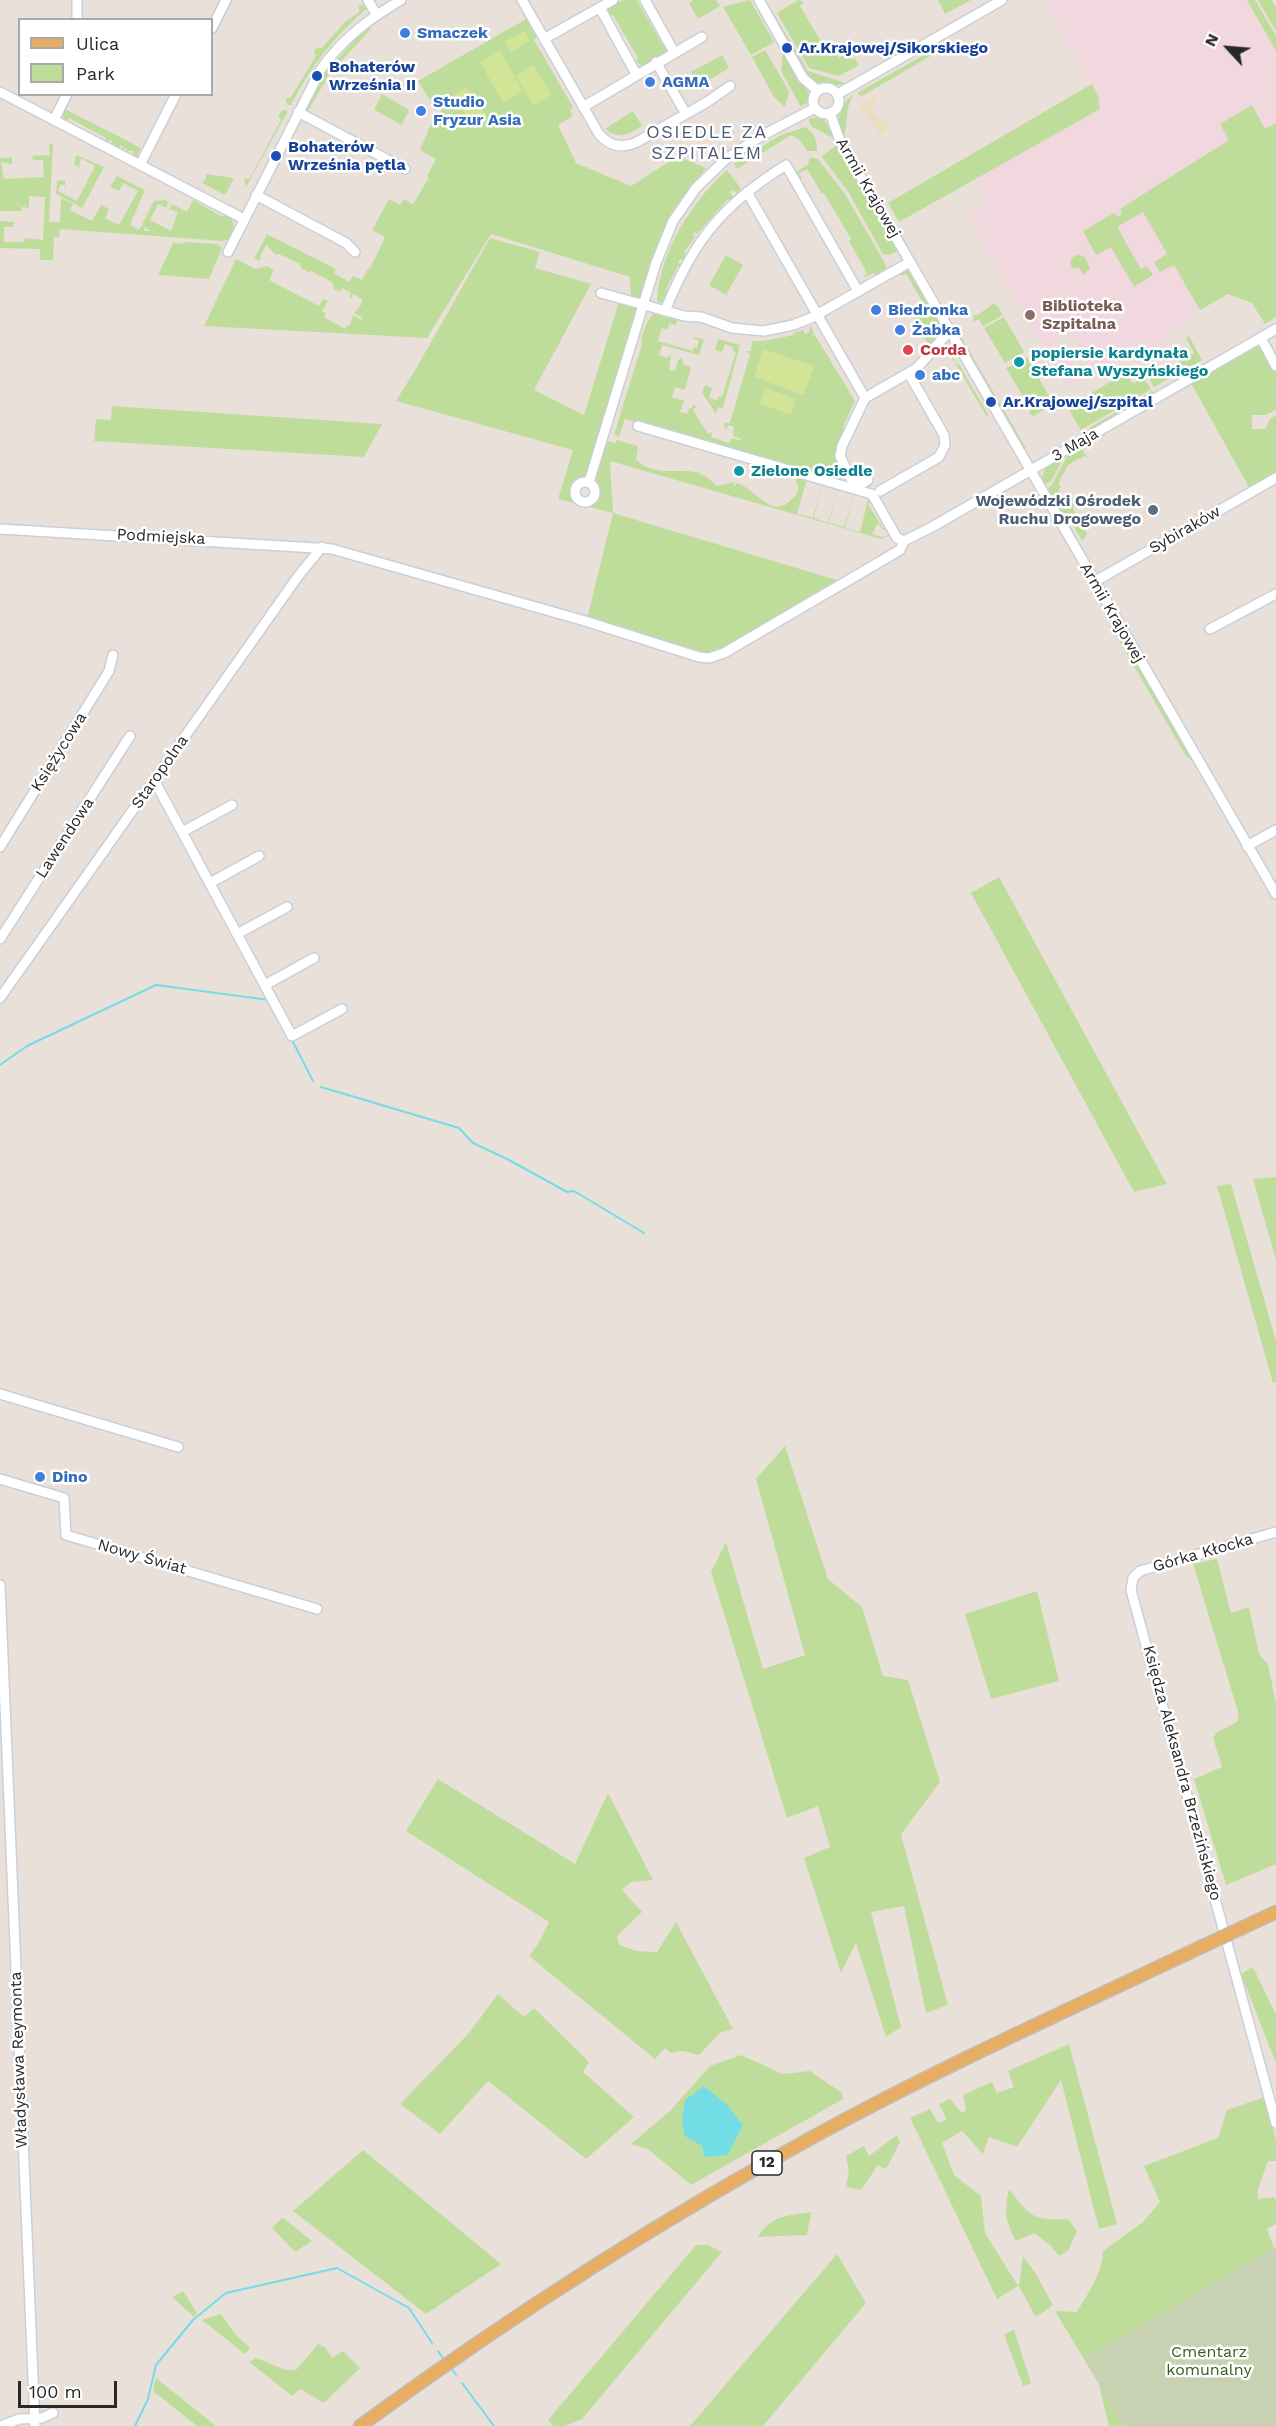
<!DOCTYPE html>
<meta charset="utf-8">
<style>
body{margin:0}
#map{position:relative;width:1276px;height:2426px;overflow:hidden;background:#eae0da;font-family:"Work Sans",sans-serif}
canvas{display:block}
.legend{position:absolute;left:18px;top:18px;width:195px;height:78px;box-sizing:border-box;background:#fff;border:2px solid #a9a9a9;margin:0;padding:8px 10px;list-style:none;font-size:18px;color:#282828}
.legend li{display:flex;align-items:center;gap:12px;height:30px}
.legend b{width:30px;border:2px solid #a9a9a9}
.north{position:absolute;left:1198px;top:18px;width:60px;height:60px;-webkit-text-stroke:4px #fff;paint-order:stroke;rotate:296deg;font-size:16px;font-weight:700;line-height:24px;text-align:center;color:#282828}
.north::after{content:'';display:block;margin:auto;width:21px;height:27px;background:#282828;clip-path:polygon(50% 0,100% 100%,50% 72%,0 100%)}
.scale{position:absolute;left:18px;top:2381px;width:99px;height:27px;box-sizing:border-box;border:3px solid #282828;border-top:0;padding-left:8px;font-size:18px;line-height:21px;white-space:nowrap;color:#282828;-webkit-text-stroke:4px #fff;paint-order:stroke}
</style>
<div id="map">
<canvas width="1276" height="2426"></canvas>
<ul class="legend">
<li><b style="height:8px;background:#e7ae63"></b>Ulica</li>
<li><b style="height:16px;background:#bedd9a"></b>Park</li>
</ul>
<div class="north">N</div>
<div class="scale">100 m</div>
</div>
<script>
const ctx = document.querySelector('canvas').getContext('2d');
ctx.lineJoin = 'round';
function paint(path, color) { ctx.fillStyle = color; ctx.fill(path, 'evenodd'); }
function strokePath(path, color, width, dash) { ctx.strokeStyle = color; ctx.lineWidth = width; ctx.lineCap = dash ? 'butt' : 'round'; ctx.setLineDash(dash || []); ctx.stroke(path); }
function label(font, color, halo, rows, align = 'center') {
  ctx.font = font + ' "Work Sans",sans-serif'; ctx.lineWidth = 5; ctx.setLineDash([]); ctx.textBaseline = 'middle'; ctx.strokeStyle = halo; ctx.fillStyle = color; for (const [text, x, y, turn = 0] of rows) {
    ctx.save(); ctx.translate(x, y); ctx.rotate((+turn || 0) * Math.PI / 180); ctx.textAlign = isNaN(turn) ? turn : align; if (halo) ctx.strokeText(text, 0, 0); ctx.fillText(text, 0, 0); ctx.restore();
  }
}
paint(new Path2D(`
 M1043 0H1247L1276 51V317L1265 324 1252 303 1228 294 1186 318 1188 322 1157 341 1158 343 1161 342 1165 349 1153 356 1149 348 1154 345 1153 343 1119 363 1116 359 1095 372 1069 330 1057 338 1081 380 1067 388 968 217 989 205 961 160 1091 84Z`), '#f0d8de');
paint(new Path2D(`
 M623 0H637L662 44H665L668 48 665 53 642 66 636 62 638 58 613 15 610 16 607 12 608 9Z
 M694 0H716L720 6 698 19 689 3Z
 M750 0 774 42 751 55 723 7Z
 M798 0 804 2 800 6 830 57 836 53 839 58 847 53 852 60 855 58 859 65 839 76 809 68 777 13Z
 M938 0H971L945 14Z
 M1247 0H1255L1276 36V51Z
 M1258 0H1272L1276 8V31Z
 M362 4 366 9C334 37 310 67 291 105H288L285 99 291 97 316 56 314 51 316 48H322L344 23 359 12V6Z
 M775 16 808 71 845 83C806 98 790 47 775 20Z
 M528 18 538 36 534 40 573 107 570 111 573 116 558 125 576 163 631 186 678 156 706 168 677 204 663 230 641 298 631 297 630 277 491 234 427 338 204 326 236 259 255 269 267 266 274 270 269 280 319 306 323 299 328 301 322 311 326 313 324 317 345 329 348 325H350L353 315 362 320 363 318 354 313 361 305 362 299 353 294 351 299 349 297 351 293 342 288 340 292 334 289 332 282 311 271 308 272 301 268 300 264 279 254 276 255 266 245 260 257 261 260 254 259 267 234 336 269 334 273 349 282 353 276 362 280 368 268 370 269 385 237 372 230 389 199 400 205 404 199 413 204 429 178 427 177 436 159 420 150 435 115 441 112 442 107 439 100 432 103 418 81Z
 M368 26 371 29 330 73 307 113 306 108 326 71Z
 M765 50 789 91 785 107 774 97 752 57Z
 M929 52 932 55 864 95 860 96 857 93Z
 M783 54C793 64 810 87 809 101L801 107 781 71Z
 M722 55 729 68 699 86 691 72Z
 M1092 84 1098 96 1100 109 899 222 888 203Z
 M382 94 409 110 402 125 374 110Z
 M853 95 848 107 845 134 842 136C837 120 837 106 853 95Z
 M1252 105 1265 129 1276 123V317L1265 324 1252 303 1228 294 1200 310 1174 265 1160 272 1154 262 1167 254 1143 212 1117 227 1141 269 1147 266 1153 275 1134 287 1111 247 1096 255 1083 231 1114 213 1117 217 1122 214 1120 209 1229 140 1220 124Z
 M65 109 141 148 138 154 141 155 140 158 132 156 134 152 130 150 126 153 127 149 125 148 123 151 121 150 123 147 121 145 119 149 111 145 112 141 110 140 108 143 105 141 106 138 69 118 67 122 61 114Z
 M283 110 288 111 246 187 244 179 250 178 281 120 278 115Z
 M633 111 642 126C629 134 619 140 605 129Z
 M817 117 823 118 835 139 812 127 808 119Z
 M805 127C815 133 817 140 817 151H807L800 140 791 135 737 169 734 164 779 136Z
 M49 144H53L49 222H60L61 198 73 204 70 210 92 221 101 205 109 209 105 218 119 225 138 191 123 183 119 191 110 187 117 176 145 190 130 225 139 230 141 226 145 228 144 231H151L142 225 154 201 164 200 169 202 166 208 158 204 150 220 171 231 178 212 169 209 172 204 187 212 193 200 223 217 226 214C236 221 235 229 229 239L223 241 60 229 59 237H54L53 260H40V249L0 248V221L14 222 13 227H4V242H24V238L43 240 45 197 29 196V208L23 207 13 201 22 207V211H0V158L12 157V164L1 162 4 179 44 177 43 160H33L32 156 50 155Z
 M838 145 899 250 890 255 883 254 849 193 822 157 823 155Z
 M76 155 104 167 82 208 56 194 57 181 65 180V186L61 184 58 191 77 201 95 166 81 158 79 167 74 165Z
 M810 157 818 159 845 194 886 265 887 270 876 276 874 273 865 277 867 281 864 276 867 273 849 241 851 239 824 193 822 194 807 169 799 173 802 178 799 180 795 173 808 164Z
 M727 170 740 187V191L737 194 733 190 730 193 735 198 731 202 728 199 697 234 695 232 693 235 695 237 684 252 688 257 685 262 680 259 678 262 683 266H678L666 289 668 292 661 303 657 301C660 251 691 203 727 170Z
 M206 174 234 178 225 195 202 183 206 179Z
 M490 238 540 252 535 268 591 284 534 390 584 415 619 302 637 307 639 310 588 475 573 487 572 493 576 501 589 504 596 498 598 490 595 478 606 441 616 443 617 440 638 446 636 459C652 478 678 467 701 473L700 477 703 474 717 486 735 482 734 487 737 483C758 490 772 523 795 496 799 491 799 488 796 482L798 475 807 479 797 514 813 518 822 483 814 518 828 523 838 488 829 523 844 527 854 492 845 528 860 532 869 496 872 501 868 504 883 528 888 527 883 530 878 523 872 534 882 537 892 534 881 539 610 461 613 513 840 581 721 652 707 655 587 619 613 513 558 499 573 450 396 401 417 367Z
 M186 242 217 244 222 248 209 279 158 275 173 243 183 244Z
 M1078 254 1085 257 1090 268 1084 275 1078 267 1073 269 1070 263 1072 258Z
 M726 255 743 265 726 295 709 285Z
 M906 268 911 270 945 330 929 348 925 347 927 342 913 316 926 308 906 274 901 276V272Z
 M993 304 997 305 1003 315 983 326 979 319 973 322 974 314 976 316Z
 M653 314 678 319 676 325 669 323 668 330 662 328 658 341 693 351 694 347 697 348 699 341 693 338 694 337 704 339 699 355 662 345 659 355 668 358 669 355H671L669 370 675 371 678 360 681 358 683 359 682 364 691 367 685 390 675 387 672 397 684 401 680 412 687 414 689 408H692L694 404 696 407 693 410 708 434 712 432 711 437 729 443 732 438 741 441 742 439 733 436 734 427 728 425 726 430 724 427 725 423H730L750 354 746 351H751L752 341H763L794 335 793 333 803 330 805 334 810 331 809 327 811 326 814 334 809 338 815 335 855 401 843 427 847 430 836 456 842 481 625 419 619 436 614 435 642 344C641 333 646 323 653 314Z
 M1004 317 1024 352 1005 363 984 328Z
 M959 333 1026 448 1022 450 957 336Z
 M1189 336 1202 360 1154 387 1149 377 1151 373 1154 377 1194 353 1186 338Z
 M718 339 740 345 723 408 718 407 716 414 702 392 705 385 712 388 709 398 717 400 719 396 722 397 736 352 732 350 733 347 725 344 722 352 715 350Z
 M947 342 957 365 959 364 989 416 987 417 950 354 943 355 940 350Z
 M1257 345H1261L1276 369V410L1266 415H1252V429H1266L1269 420 1276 415V474L1250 489 1191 383Z
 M1027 357 1053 403 1034 416 1029 414 1031 410 1006 368Z
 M1125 373 1133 383 1144 379 1151 389 1081 430 1070 412V406Z
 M1152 391 1155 395 1091 431 1089 428Z
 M112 406 382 424 364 457 94 441 96 419 111 420Z
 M1081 448 1088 458 1084 456 1068 465 1058 484 1061 487 1058 489 1066 503 1071 500 1074 506 1073 509 1087 534 1082 541 1072 523 1067 526 1045 490 1051 486 1068 455Z
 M1065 455 1051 481 1043 486C1039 468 1051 463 1065 455Z
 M1109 623H1114L1194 762 1186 756Z
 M999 877 1165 1181 1167 1184 1134 1192 971 893Z
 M1276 1177V1260L1253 1179Z
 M1231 1184 1276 1341V1382L1273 1383 1217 1186Z
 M785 1446 828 1579 862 1607 883 1676 908 1680 940 1782 901 1834 948 2005 926 2013 904 1906 871 1912 901 2027 886 2037 856 1943 841 1973 804 1858 830 1847 818 1806 787 1818 711 1572 726 1542 763 1669 805 1655 756 1479Z
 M1217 1559 1231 1613 1249 1607 1259 1654 1268 1664 1276 1704V1864L1226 1885 1194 1779 1222 1767 1213 1738 1217 1732 1237 1722 1239 1715 1193 1564Z
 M1037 1591 1059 1681 991 1699 965 1614Z
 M438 1779 575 1864 608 1793 653 1880 631 1882 622 1890 642 1912 617 1936 619 1945 636 1951 657 1952 676 1922 733 2029 720 2033 699 2055 683 2051 671 2053 665 2048 655 2059 529 1956 538 1944 549 1922 406 1831Z
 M1253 1967 1276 2015V2063L1241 1974Z
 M498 1994 524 2017 534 2008 589 2062 583 2072 634 2117 586 2159 488 2081 440 2134 400 2104 469 2033Z
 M1069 2044 1117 2224 1099 2229 1061 2080 1017 2147 989 2137 983 2154 962 2131 942 2143 954 2175 981 2196 985 2233 1018 2286 997 2299 910 2118 930 2109 938 2123 947 2120 939 2104 950 2099 962 2113 966 2110 963 2095 992 2082 997 2093 1014 2087 1008 2071Z
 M741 2055 783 2074 810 2071 842 2093 843 2099 691 2185 648 2149 631 2144 671 2110 710 2066Z
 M1265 2097 1276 2140V2161H1268L1258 2189V2199L1274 2197 1276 2200V2224L1267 2229 1274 2248 1084 2359 1055 2311 1077 2312C1089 2291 1102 2275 1103 2251L1143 2222 1160 2202 1144 2166 1218 2138 1227 2110Z
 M897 2135 900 2142 886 2169 878 2165 861 2190 846 2187 849 2171 846 2156 864 2146 869 2156Z
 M363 2150 501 2264 426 2314 293 2211Z
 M1009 2189C1030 2216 1032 2221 1068 2219L1077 2231 1068 2251 1059 2256 1050 2245 1034 2233 1016 2241C1005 2219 1004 2213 1009 2189Z
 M811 2212 807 2235 758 2237C771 2215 787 2216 811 2212Z
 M283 2217V2218L312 2241 295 2252 272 2228Z
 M696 2245H708L722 2252 582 2419 564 2426H553L548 2420Z
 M837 2254 866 2303 763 2426H690Z
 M1023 2256 1036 2274 1053 2305 1041 2314 1035 2316 1019 2286Z
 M183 2291 197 2313 194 2317 172 2297Z
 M221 2314 235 2334 250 2348 245 2354 202 2320Z
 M1014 2330 1031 2383 1023 2386 1004 2334Z
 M318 2344 326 2348 332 2358 343 2351 360 2368 324 2403 300 2389 292 2396 249 2362 256 2358 286 2370H296Z
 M156 2378 216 2426H197L153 2391Z
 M1099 2385 1123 2426H1109Z`), '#bedd9a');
paint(new Path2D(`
 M878 94 879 97 875 100 872 110 876 117 886 120 889 128 880 135 860 105Z`), '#edddbf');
paint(new Path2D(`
 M1276 2247V2426H1123L1084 2359Z`), '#c8d2b3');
paint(new Path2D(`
 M525 31 530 41 511 52 505 41Z
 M500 51 523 92 503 103 480 62Z
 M534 65 551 95 533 106 516 76Z
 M466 87 486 115 473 125 453 96Z
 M763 349 814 366 804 395 754 377Z
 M766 388 796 399 791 415 760 404Z`), '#d2e496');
paint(new Path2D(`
 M704 2086 727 2105 743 2125 728 2155 704 2157 702 2146 685 2136 682 2121 685 2100Z`), '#73dde6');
strokePath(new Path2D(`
 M291 1038 313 1081
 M0 1065 27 1046 156 985 269 1000
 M321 1087 459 1128 473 1143 509 1160 567 1192 574 1191 644 1233
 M438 2351 443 2358
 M451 2368 456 2375
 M462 2383 494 2426
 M135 2426 148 2399 156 2365 193 2320 226 2293 337 2268 409 2308 432 2343`), '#73dde6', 2);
const minor = new Path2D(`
 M368 0 376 14
 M522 0 599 134C609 146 622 149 637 142L707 102 730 86
 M645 0 674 52
 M759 0 803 78 818 91
 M600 8 636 74
 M77 20V0
 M212 28 226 0
 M544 39 613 0
 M656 62 686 114
 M813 101a13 13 0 1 1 26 0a13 13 0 1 1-26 0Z
 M0 92 244 219
 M838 94 1002 0
 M583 107 702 37
 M298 112 405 169
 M830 113 840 141 1276 894
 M54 120 67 94
 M140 165 176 94
 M747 192 865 398
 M256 195 346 243 355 252
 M228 252 321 69C343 38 369 19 401 0
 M601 293 684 316 701 317 732 328 764 331 793 325 811 318 910 262
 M665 311C693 241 722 205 786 165L858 291
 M1261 338 1276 366
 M638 426 868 493 872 494 897 538 904 541
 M868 480 863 483 851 479 840 456 842 446 865 398 917 368 950 330
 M575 492a10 10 0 1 1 20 0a10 10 0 1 1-20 0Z
 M589 482 656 263 673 221 696 188 727 158 763 135 815 108
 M880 491 939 457 945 445 944 435 909 374
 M0 529 332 549 585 621 699 657 709 658 724 653 900 550 904 541
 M904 541 932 527 1276 329
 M1094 582 1276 478
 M1210 629 1276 594
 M154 780 292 1036 342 1009
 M182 832 232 805
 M1247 846 1276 830
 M0 847 109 671 113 655
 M210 883 259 856
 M237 934 287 907
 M0 939 130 736
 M265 985 314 958
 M0 998 299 575 322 547
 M0 1394 178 1447
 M0 1479 64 1498 66 1535 317 1609
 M1276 1532 1140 1571 1133 1578 1131 1590 1276 2123
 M0 1585 35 2426
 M1 2426 19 2419 42 2418 53 2413`);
const major = new Path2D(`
 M1244 1927 1276 1912
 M360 2426C508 2318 663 2218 824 2131 947 2064 1075 2007 1201 1947`);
strokePath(minor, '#c9cfd9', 12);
strokePath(major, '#bebebe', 15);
strokePath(minor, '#fff', 9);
strokePath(major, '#e7ae63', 12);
const majorBridge = new Path2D(`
 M1201 1947 1244 1927`);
strokePath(majorBridge, '#bebebe', 15, []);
strokePath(majorBridge, '#e7ae63', 12);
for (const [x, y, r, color] of [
 [405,33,6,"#3f7fe0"],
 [787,48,6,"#1a4fb4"],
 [317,76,6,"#1a4fb4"],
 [650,82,6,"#3f7fe0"],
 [421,111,6,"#3f7fe0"],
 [276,156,6,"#1a4fb4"],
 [876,310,6,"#3f7fe0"],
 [1030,315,6,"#8d6e63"],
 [900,330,6,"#3f7fe0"],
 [908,350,6,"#e0444e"],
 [1019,362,6,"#0f9aa8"],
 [920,375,6,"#3f7fe0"],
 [991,402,6,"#1a4fb4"],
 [739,471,6,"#0f9aa8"],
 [1153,510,6,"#5c6f8a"],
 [40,1477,6,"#3f7fe0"]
]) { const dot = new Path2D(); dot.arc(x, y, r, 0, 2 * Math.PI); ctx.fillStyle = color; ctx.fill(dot); strokePath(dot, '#fff', 2); }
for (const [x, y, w] of [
 [767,2163,30]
]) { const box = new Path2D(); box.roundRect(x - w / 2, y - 12, w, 24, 4.5); ctx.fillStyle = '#fff'; ctx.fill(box); strokePath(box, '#282828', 1.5); }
label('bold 15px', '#282828', null, [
 ["12",767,2163]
]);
label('bold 16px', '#366cbe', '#fff', [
 ["Smaczek",417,33],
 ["AGMA",662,82],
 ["Studio",433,102],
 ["Fryzur Asia",433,120],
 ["Biedronka",888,310],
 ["Żabka",912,330],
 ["abc",932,375],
 ["Dino",52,1477]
], 'left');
label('bold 16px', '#164399', '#fff', [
 ["Ar.Krajowej/Sikorskiego",799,48],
 ["Bohaterów",329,67],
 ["Września II",329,85],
 ["Bohaterów",288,147],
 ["Września pętla",288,165],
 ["Ar.Krajowej/szpital",1003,402]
], 'left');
label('16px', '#282828', '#fff', [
 ["Armii Krajowej",868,188,60],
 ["3 Maja",1075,445,-30],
 ["Sybiraków",1185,530,-30],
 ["Podmiejska",161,537,3],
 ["Armii Krajowej",1112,613,60],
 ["Księżycowa",59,752,-58],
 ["Staropolna",160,772,-55],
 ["Lawendowa",65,838,-57],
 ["Górka Kłocka",1203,1553,-16],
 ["Nowy Świat",142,1557,16],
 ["Księdza Aleksandra Brzezińskiego",1182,1773,75],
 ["Władysława Reymonta",19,2060,-92]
]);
label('bold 16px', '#785e54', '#fff', [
 ["Biblioteka",1042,306],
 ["Szpitalna",1042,324]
], 'left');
label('bold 16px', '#be3a42', '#fff', [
 ["Corda",920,350]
], 'left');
label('bold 16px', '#0d838f', '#fff', [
 ["popiersie kardynała",1031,353],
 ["Stefana Wyszyńskiego",1031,371],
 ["Zielone Osiedle",751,471]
], 'left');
label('bold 16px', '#4e5e75', '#fff', [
 ["Wojewódzki Ośrodek",1141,501],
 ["Ruchu Drogowego",1141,519]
], 'right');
label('16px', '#385f1e', '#fff', [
 ["Cmentarz",1209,2352],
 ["komunalny",1209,2370]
]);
ctx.letterSpacing = '1.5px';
label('18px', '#4c5b75', '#fff', [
 ["OSIEDLE ZA",707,133],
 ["SZPITALEM",707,154]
]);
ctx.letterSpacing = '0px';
</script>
